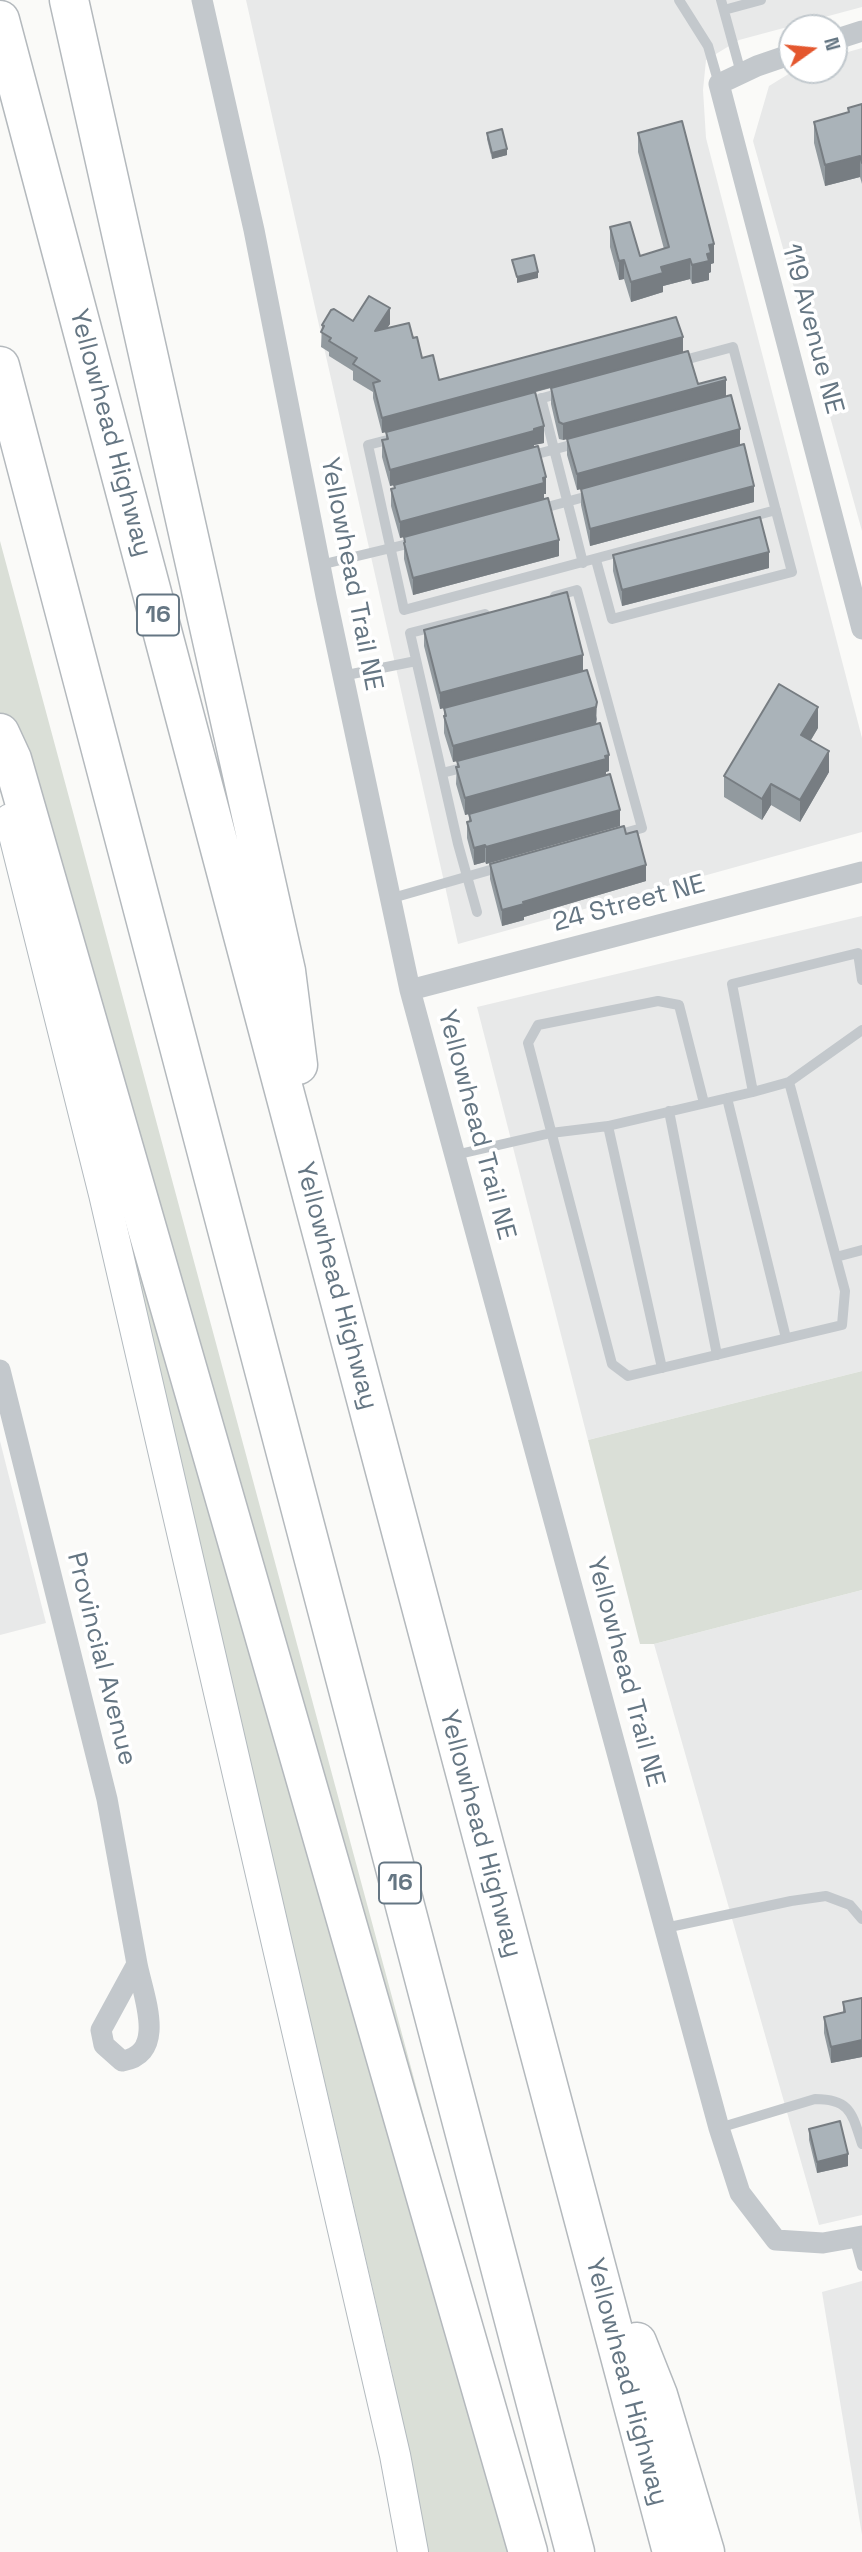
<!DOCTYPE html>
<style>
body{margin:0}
#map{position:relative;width:862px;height:2552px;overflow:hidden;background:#fafaf8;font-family:"Space Grotesk",sans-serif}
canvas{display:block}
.north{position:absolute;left:778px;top:14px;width:70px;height:70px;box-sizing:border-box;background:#fff;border:2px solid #c1c8cd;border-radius:50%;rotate:75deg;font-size:19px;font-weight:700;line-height:28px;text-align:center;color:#657683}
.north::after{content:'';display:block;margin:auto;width:24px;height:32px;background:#e4572e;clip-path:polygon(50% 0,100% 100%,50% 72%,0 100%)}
</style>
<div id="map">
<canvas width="862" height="2552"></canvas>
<div class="north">N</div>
</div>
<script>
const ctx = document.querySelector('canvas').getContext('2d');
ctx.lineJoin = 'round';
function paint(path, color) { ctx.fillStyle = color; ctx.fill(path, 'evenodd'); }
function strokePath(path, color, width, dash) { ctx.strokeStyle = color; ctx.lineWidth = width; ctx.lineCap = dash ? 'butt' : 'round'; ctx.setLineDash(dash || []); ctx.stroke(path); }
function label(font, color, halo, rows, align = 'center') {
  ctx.font = font + ' "Space Grotesk",sans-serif'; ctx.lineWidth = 7; ctx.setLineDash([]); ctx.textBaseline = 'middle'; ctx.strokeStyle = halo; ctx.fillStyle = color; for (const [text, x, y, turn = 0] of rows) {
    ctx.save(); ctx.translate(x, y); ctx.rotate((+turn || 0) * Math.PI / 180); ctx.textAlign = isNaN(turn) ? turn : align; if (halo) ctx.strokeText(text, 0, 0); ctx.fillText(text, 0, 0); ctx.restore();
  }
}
paint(new Path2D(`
 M246 0H862V7L739 40 706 60 703 90 706 138 862 738V832L458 944Z
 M862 48V531L753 141 769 86 795 70H834V56Z
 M862 916V1371L588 1440 477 1007Z
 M0 1441 46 1623 0 1635Z
 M862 1590V2215L819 2225 654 1644Z
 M862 2281V2535L822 2292Z`), '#e8e9e9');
paint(new Path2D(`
 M0 541 472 2294 38 820 0 714Z
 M117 1185 509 2552H424L392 2372Z
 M862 1371V1590L654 1644H640L588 1440Z`), '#dadfd7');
const secondary = new Path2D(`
 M10 819 104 1194 395 2455 413 2552`);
const highway = new Path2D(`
 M69 0 286 971 298 1065
 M0 20 672 2552
 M0 366 575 2552
 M0 733 12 759 528 2552
 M637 2342 658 2395 705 2552`);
strokePath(secondary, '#b3babf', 32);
strokePath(highway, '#b4b9bd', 41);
strokePath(new Path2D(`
 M679 0 708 46 719 84
 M721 0 741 73
 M724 10 761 0
 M541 398 583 563
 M525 403 564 392
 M395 438 368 445 404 610 776 510
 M526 457 578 443
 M536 510 592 495
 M596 560 612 619 792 572 733 347 677 362
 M320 565 416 542
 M555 596 577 590 642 828 614 836
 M342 676 416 661
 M442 773 470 766
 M389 899 504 866
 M477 912 458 844 410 633 485 614
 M753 1092 789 1082
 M727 1098 786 1338
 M704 1103 679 1005 658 1001 538 1025 528 1043 612 1364 628 1376 842 1325 845 1291 789 1082 862 1030
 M669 1111 717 1355
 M608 1126 662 1368
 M455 1155 551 1133 608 1126 753 1092 732 984 858 953 862 980
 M836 1257 862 1250
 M665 1928 791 1901 826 1896 850 1905 862 1919
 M719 2128 815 2099C851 2099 852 2114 862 2144
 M854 2237 862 2266`), '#c3c8cc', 10);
strokePath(new Path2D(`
 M202 0 254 230 326 596 410 990 719 2128 740 2193 776 2240 823 2243 862 2236
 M834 40 862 31
 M792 54 757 66 719 84 862 629
 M410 990 862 872
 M0 1370 107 1799 137 1964
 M137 1964C143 1995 168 2054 122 2061L104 2045 101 2030Z`), '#c3c8cc', 21);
strokePath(secondary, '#fff', 30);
strokePath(highway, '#fff', 38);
paint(new Path2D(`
 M862 104V184L860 177 825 186 814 143V122L848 113V108Z
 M487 133 507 155 492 159 487 139Z
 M638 133 714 263 711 264V272L709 273V280L692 284 690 279 663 286V292L631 302 624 279 619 280 610 247V227L640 256 664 249 638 152Z
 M353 321 390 324 387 328 413 338 422 358 439 380 683 352 698 384 726 396 754 502 590 546 581 505V489L577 490 567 455V439L563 440 559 439 551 404V388L536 392 544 443 534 445V447L546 494H544V499L559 556 413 595 404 559V537L400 538 391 506V489H394V485L390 486 382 457V440L386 439V432L382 433 373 398V392L353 380V371L329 356V352L321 347 322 325Z
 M613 555 769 568 622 606 613 571Z
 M424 630 583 671 597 719 596 724 609 771 606 772V775L620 826 486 864 485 862 474 865 467 838V822L469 821V814L465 815 456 784 457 761 453 762 444 733V708L440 709 424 646Z
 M818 728 811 740 829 772 800 822 771 805 762 820 724 797V776Z
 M626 834 646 881 524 917V920L502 926 490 879V864Z
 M862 1998V2057L831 2063 824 2033V2017L843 2013V2002Z
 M809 2129 848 2166 817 2173 809 2140Z`), '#929a9f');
paint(new Path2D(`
 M507 149V155L492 159V153Z
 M860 156V177L825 186V165Z
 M714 244V263L711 264V272L709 273V280L692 284V265L707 254 709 245Z
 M690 259V279L663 286V292L631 302V282L661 267Z
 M624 260V279L619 280V261Z
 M538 272V278L517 283V277Z
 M390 308V324L375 346V331Z
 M683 337V352L382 433V418Z
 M726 380V396L563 440V424Z
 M544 426V443L534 445V448L390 486V470Z
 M740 429V445L577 490V474Z
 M546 477V494H544V499L400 538V522Z
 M754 486V502L590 546V529Z
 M559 540V556L413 595V578Z
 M769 552V568L622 606V590Z
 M583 655V671L440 709V693Z
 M597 702 596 724 453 762V746Z
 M818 707V728L801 756V735Z
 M829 751V772L800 822V800Z
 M609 755V771L606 772V775L465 815V798Z
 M771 784V805L762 820V799Z
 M620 810V826L486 864V847Z
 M485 845V862L474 865V848Z
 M646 865V881L524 917V920L502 926V910L523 902Z
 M862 2040V2057L831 2063V2047Z
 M848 2154V2166L817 2173V2162Z`), '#777d82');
const building = new Path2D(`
 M862 104V163L860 156 825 165 814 122 849 112 848 108Z
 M682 121 714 244 709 245 711 253 707 254 709 261 692 265 690 259 661 267 663 273 631 282 624 260 619 261 610 227 630 222 640 256 669 247 638 133Z
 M502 129 507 149 492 153 487 133Z
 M534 255 538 272 517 277 512 260Z
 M369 296 390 308 375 331 409 323 413 338 417 337 422 358 433 355 439 380 676 317 683 337 382 418 373 383 380 381 353 364 357 358 329 341 331 338 321 332 324 326 322 325 331 310 334 309 353 321Z
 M688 351 698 384 725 377 726 380 563 424 559 422 551 388Z
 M535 392 544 426 534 429V431L390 470 382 440 388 439 386 432Z
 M731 395 740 429 577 474 567 439Z
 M744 444 754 486 590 529 581 489Z
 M538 446 546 477 543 478 544 483 400 522 391 489 395 488 394 485Z
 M548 498 559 540 413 578 404 543 405 542 404 537Z
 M760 517 769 552 622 590 613 555Z
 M567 592 583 655 440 693 424 630Z
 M587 670 597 702 596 707 453 746 444 716H446L444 708Z
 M779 684 818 707 801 735 829 751 800 800 771 784 762 799 724 776Z
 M600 723 609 755 605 756 606 759 465 798 456 767H459L457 761Z
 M610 774 620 810 486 847 485 845 474 848 467 822 471 821 469 814Z
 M624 826 626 834 637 831 646 865 523 902 524 904 502 910 490 864Z
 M862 1998V2040L831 2047 824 2017 845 2012 843 2002Z
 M840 2121 848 2154 817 2162 809 2129Z`);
paint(building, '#aab3b9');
strokePath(building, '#777d82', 2);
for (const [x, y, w] of [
 [158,615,42],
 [400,1883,42]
]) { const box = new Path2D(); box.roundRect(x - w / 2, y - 20.5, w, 41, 5); ctx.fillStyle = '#fff'; ctx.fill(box); strokePath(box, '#657683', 2); }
label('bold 24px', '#657683', null, [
 ["16",158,615],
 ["16",400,1883]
]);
label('26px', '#657683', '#fff', [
 ["119 Avenue NE",812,329,75],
 ["Yellowhead Highway",110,433,75],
 ["Yellowhead Trail NE",351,574,79],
 ["24 Street NE",629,904,-15],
 ["Yellowhead Trail NE",476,1125,75],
 ["Yellowhead Highway",336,1286,75],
 ["Provincial Avenue",101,1659,76],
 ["Yellowhead Trail NE",625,1672,75],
 ["Yellowhead Highway",480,1834,75],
 ["Yellowhead Highway",626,2382,75]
]);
</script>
